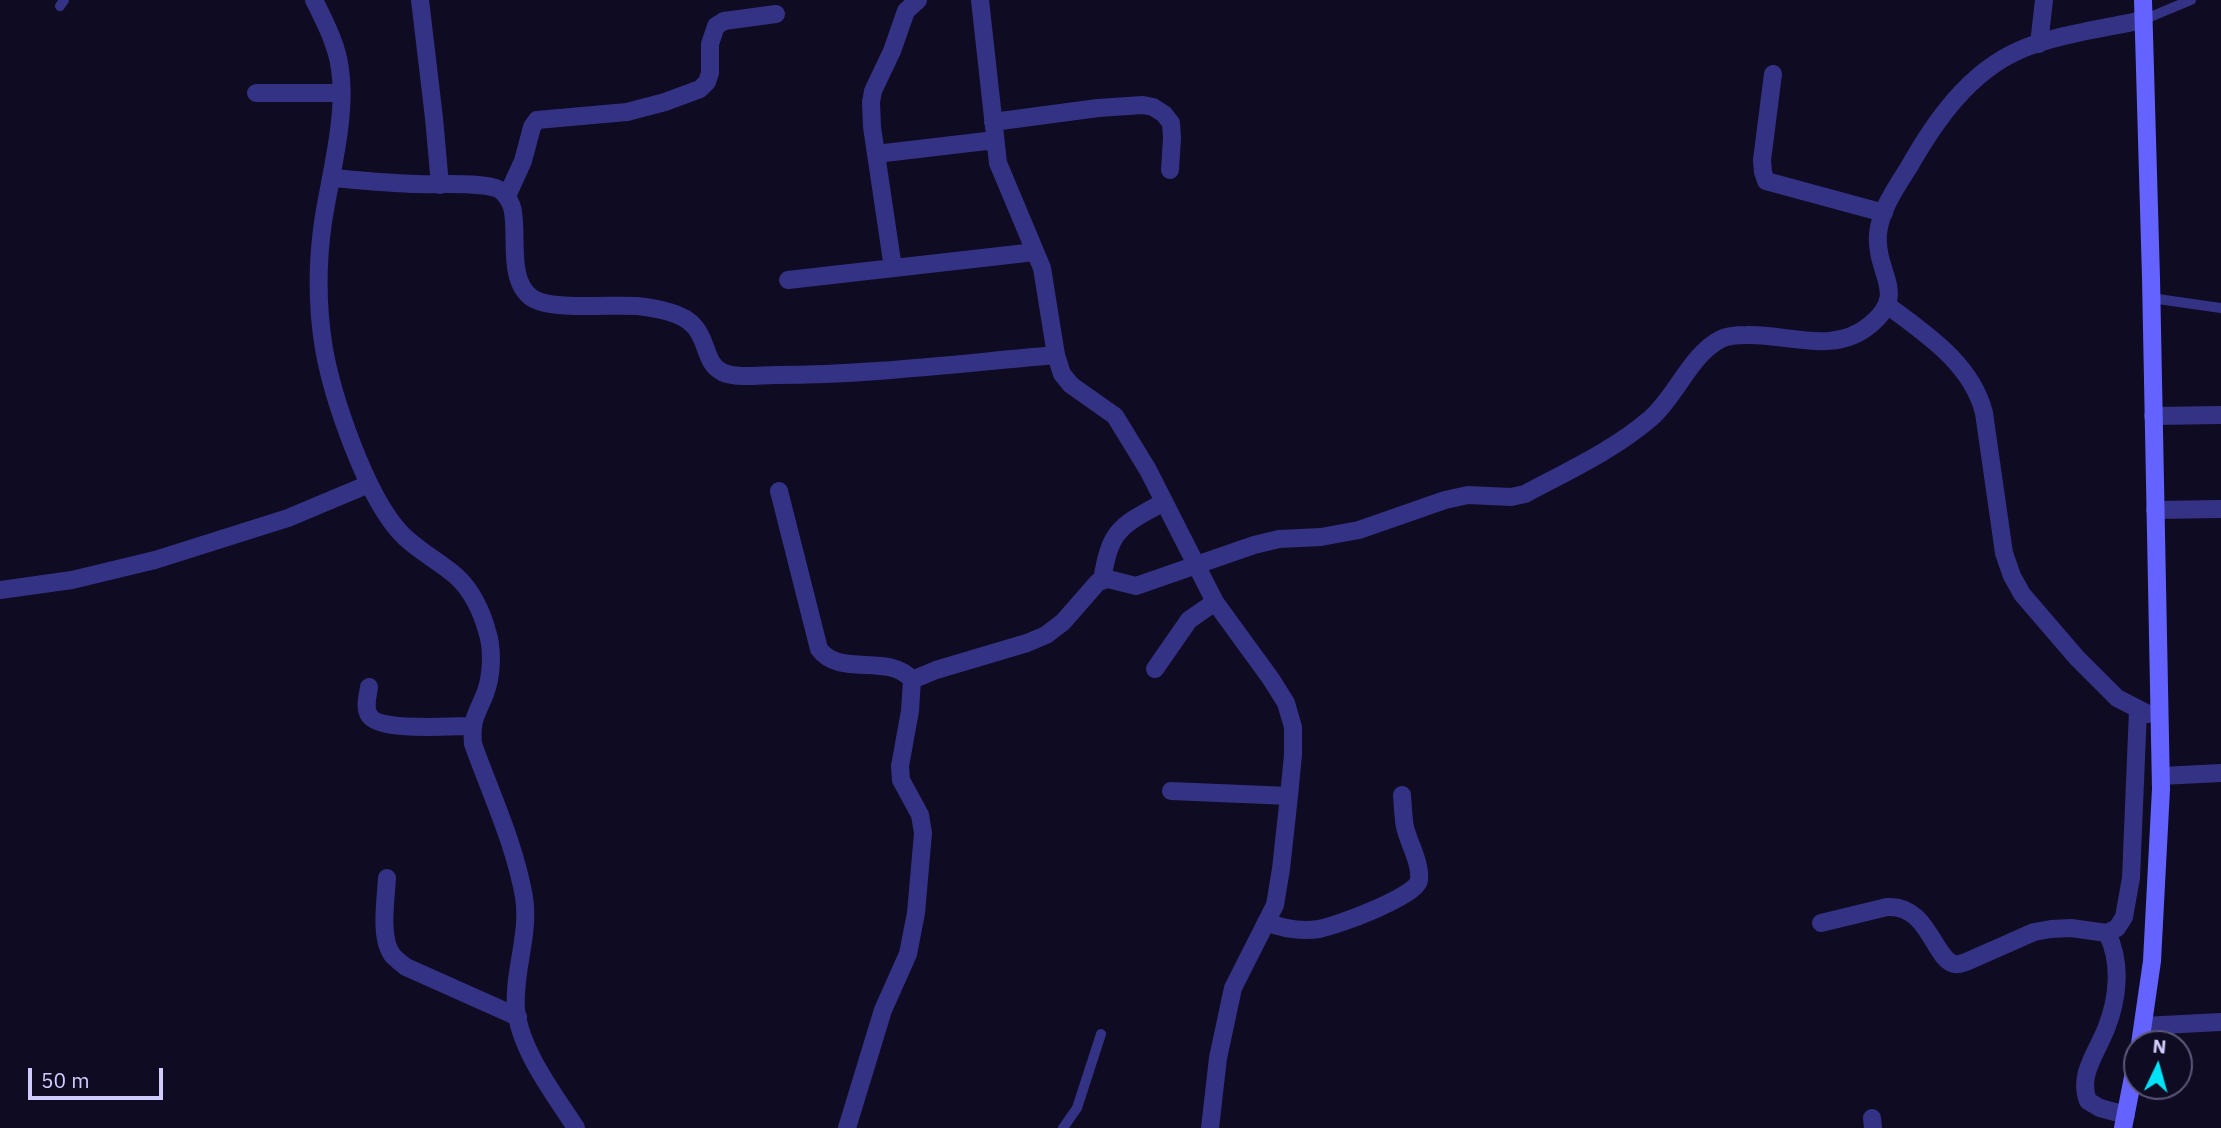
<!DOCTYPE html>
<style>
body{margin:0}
#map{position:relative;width:2221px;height:1128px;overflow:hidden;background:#0f0b22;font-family:"IBM Plex Sans",sans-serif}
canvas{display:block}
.north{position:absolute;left:2123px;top:1030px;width:70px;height:70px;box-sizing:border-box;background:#0f0b22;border:2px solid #5d587a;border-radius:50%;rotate:5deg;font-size:19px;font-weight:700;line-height:28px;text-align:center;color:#d1ccff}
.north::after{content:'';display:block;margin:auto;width:24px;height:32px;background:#00e3f7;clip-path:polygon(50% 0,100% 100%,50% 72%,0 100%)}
.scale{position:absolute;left:28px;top:1068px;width:135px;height:32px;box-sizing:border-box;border:4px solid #d1ccff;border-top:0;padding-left:9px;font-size:21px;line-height:24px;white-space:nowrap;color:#d1ccff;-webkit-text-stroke:5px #0f0b22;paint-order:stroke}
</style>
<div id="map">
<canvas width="2221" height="1128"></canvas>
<div class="north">N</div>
<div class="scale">50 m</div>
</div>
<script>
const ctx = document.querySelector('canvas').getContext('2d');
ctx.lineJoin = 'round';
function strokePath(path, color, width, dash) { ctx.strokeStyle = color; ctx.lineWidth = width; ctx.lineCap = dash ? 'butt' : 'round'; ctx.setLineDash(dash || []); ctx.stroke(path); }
strokePath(new Path2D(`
 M60 6 64 0
 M2143 20 2191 0
 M2151 298 2221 308
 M1063 1128 1077 1108 1101 1034`), '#343285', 10);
strokePath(new Path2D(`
 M314 0C325 22 337 45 340 69 347 116 330 176 323 222 317 264 317 307 324 349 333 399 365 492 398 530 414 549 438 560 456 576 471 589 482 612 487 631 493 649 492 676 485 694 476 716 471 719 473 744 491 794 515 845 524 897 530 935 513 972 516 1009 520 1050 554 1094 576 1128
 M420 0 434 118 440 185
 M980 0 998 163 1042 268 1056 355 1062 374 1071 385 1115 416 1148 470 1215 602 1271 679 1286 703 1293 727V755L1289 796 1281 869 1275 905 1233 988 1218 1058 1210 1128
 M2039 44 2044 0
 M1773 74 1762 160 1763 172 1766 181 1884 213
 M256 93H341
 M993 122 1098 108 1143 105 1153 107 1164 114 1171 123 1172 138 1170 170
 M876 154 995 140
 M331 178C359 180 387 183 416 184 435 185 485 181 500 190 505 193 510 201 512 207 519 233 506 280 532 298 552 311 612 304 637 306 648 307 659 309 669 312 714 324 698 360 722 372 737 379 759 375 775 375 869 375 963 363 1056 355
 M507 196 523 161 532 127 537 120 627 112 665 102 700 89 707 82 710 73V44L716 26 724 21 776 14
 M893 268 872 127 871 102 873 91 892 51 906 11 918 0
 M788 280 1035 252
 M1887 305C1926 334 1972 364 1984 413L2004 553 2012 576 2022 594 2077 658 2117 698 2148 714
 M2153 416 2221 415
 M779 491 819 649C840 678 889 652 912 680L910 711 900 766 901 780 920 815 923 833 916 913 908 954 883 1010 847 1128
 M2155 510 2221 509
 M1102 581C1110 529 1120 526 1164 502
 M0 590 72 580 155 560 288 518 369 484
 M1155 669 1189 620 1215 602
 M912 680 936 670 1027 643 1046 635 1063 622 1098 582 1108 579 1136 586 1254 545 1279 539 1321 537 1359 530 1445 500 1468 495 1511 497 1525 494C1568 471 1614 450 1651 418 1677 395 1690 355 1721 339 1729 335 1739 335 1747 335 1789 334 1834 355 1870 325 1909 293 1875 275 1878 234 1880 210 1897 186 1909 167 1935 121 1969 72 2020 50 2054 35 2106 28 2143 20
 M369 687C368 695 364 707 369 715 378 732 452 726 472 726
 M2161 776 2221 773
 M1171 791 1289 796
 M387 878C386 899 379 939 393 956 397 960 402 964 406 967L518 1017
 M1266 922C1284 929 1300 932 1319 929 1336 926 1418 896 1419 880 1421 863 1409 844 1405 827 1403 817 1403 806 1402 795
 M1821 923 1887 907C1929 904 1934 961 1955 964 1959 965 1962 963 1966 962L2034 932 2051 929 2071 928 2107 933 2117 928 2124 917 2131 878 2138 710
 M2107 933C2122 963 2118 999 2106 1029 2096 1054 2078 1075 2088 1101L2100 1108 2126 1115
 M2143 1026 2221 1022
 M1872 1118 1873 1128`), '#343285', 18);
strokePath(new Path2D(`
 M2140 1044 2152 961 2161 789 2151 278 2143 0
 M2123 1128 2137 1057`), '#6463ff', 18);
</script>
